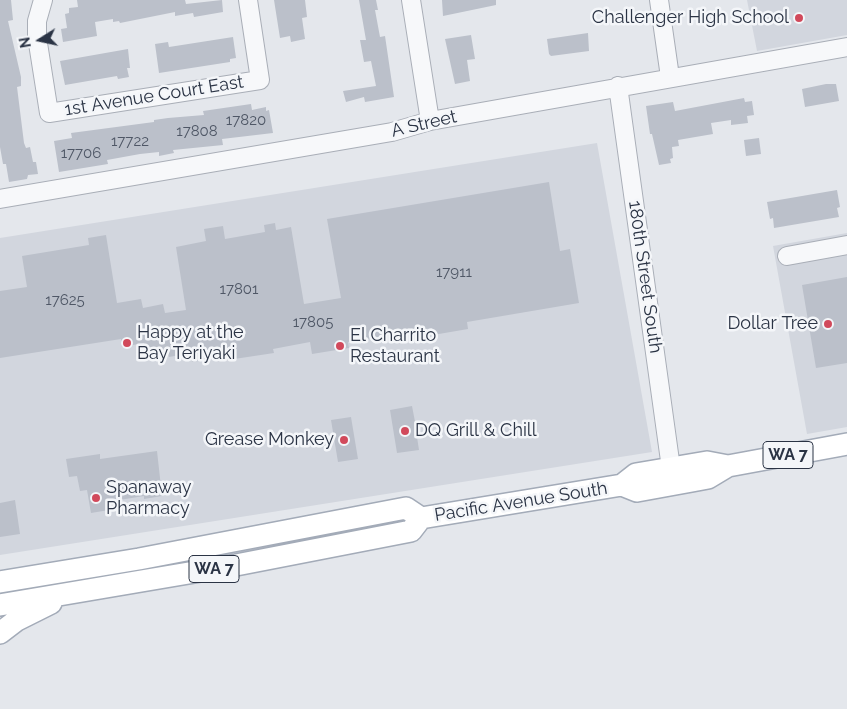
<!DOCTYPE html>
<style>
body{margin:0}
#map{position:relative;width:847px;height:709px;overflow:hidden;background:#e4e7ec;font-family:Raleway,sans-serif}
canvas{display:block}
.north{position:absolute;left:15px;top:15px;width:50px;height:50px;-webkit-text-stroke:4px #f4f6f9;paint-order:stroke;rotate:260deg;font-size:14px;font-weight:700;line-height:20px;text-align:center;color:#2b3445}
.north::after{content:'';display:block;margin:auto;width:18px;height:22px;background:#2b3445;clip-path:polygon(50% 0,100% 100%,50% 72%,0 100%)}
</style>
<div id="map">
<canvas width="847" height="709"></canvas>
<div class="north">N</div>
</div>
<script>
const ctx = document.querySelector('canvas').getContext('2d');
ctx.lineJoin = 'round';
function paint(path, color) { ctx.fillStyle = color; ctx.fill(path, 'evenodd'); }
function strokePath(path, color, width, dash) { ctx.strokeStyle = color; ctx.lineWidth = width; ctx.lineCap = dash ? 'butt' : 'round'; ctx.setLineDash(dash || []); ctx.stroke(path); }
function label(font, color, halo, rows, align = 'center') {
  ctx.font = font + ' Raleway,sans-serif'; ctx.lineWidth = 5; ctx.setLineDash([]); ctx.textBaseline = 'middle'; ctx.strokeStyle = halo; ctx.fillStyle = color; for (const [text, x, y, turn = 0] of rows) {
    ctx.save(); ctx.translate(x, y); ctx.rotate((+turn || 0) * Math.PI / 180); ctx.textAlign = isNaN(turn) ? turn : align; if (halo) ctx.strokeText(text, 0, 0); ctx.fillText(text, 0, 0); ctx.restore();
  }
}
paint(new Path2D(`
 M747 0H847V35L757 51Z
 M597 143 652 452 0 555V238Z
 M847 233V427L807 434 773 246Z`), '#d2d6de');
paint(new Path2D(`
 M0 0H11L13 20 8 21 21 77V86L17 87 24 143 26 148 30 147 33 162H36L38 174 28 175 27 179 9 182 6 164H3L0 147Z
 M77 0H185L186 4 222 0 223 12 194 17 193 13 175 16V12L120 23 119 21 113 22V19L95 22 97 36 63 42 61 29 67 28 65 14 69 13V8L78 7Z
 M274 0H305L307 17 302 18 305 39 291 42 290 36 280 38Z
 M359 0H376L378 10H375L380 37 385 36 394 97 365 102 364 97 346 102 343 91 376 86 371 61 364 62 360 40H366Z
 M442 0H496V5L443 16Z
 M588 33 589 51 551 56 549 54 547 39Z
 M471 35 475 59 467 60 470 81 455 84 445 39Z
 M233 37 236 58 230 59V62L159 73 155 44 168 42 169 47Z
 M128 49 130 68H127L129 77 118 79 117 76 65 85 60 61Z
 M826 84H836L839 101 805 107 802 89Z
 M744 98 745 102 752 101 754 115 747 116 748 123 731 125V120L711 123 713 134 678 140 679 146 672 147 673 158 670 159 671 163 659 165 652 134H650L646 106 673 102 675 111Z
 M251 104 252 110 266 107V111L269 110 273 133 222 139 223 145 173 150 174 153 159 156V152L140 154 107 160 108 164 59 172 54 141 72 138 71 133 154 122V120L168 118 204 115 203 111Z
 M759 138 761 154 746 156 744 140Z
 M549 182 560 251 570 249 579 303 467 322 468 329 433 335 432 328 348 342 349 348 312 354 310 342 273 349 274 353 221 361 220 358 192 362 191 353 169 357 167 348 146 352 144 343 122 347 121 339 0 358V291L27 287 22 256 89 245 88 238 106 235 117 303 141 299 143 308 163 304 165 313 186 310 176 247 206 241 204 229 223 226 225 239 265 232 264 225 275 223 276 230 291 227 304 304 341 298 327 219Z
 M837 190 840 207 837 208 839 217 774 228 773 218 770 219 767 202Z
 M847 277V363L816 368 802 285Z
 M412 406 416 427 418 426 420 436 417 437 419 450 397 453 390 410Z
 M351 417 358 459 338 462 331 420Z
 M157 451 162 496 144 499V496L107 502 109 510 91 513 87 490 80 491 77 476 69 477 66 459 100 454V459Z
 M15 500 20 534 0 537V503Z`), '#bbc0ca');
const minor = new Path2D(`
 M43 0 37 21V37L49 113 260 80 248 0
 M411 0 430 121
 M659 0 670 77
 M618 86 671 468
 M0 199 392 132 430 121 847 47
 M787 256 847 245`);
const major = new Path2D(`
 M622 485 637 491 692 481 708 478 728 466 847 444
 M0 582 139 559 406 508 421 518 622 485 636 474 707 462 728 466
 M0 605 236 565 411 531 421 518
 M0 633 17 620 51 603`);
strokePath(minor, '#a9aeb7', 20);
strokePath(major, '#a3abb8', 24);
strokePath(minor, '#f7f8fa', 18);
strokePath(major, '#fff', 21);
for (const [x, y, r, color] of [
 [799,18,5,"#d1495b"],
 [828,324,5,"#d1495b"],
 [127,343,5,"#d1495b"],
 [340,346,5,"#d1495b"],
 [405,431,5,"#d1495b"],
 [344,440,5,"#d1495b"],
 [96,498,5,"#d1495b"]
]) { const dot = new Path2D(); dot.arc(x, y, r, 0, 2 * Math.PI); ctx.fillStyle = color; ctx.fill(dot); strokePath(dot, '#f4f6f9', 2); }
label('15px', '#4f5766', null, [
 ["17820",246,120],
 ["17808",197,131],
 ["17722",130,141],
 ["17706",81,153],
 ["17911",454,272],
 ["17801",239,289],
 ["17625",65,300],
 ["17805",313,322]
]);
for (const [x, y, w] of [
 [788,455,50],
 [214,569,50]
]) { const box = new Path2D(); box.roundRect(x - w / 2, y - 13.5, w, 27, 4); ctx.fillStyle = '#f4f6f9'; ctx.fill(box); strokePath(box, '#2b3445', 1); }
label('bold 16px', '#2b3445', null, [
 ["WA 7",788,455],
 ["WA 7",214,569]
]);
label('18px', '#2b3445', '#f4f6f9', [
 ["Challenger High School",789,18,"right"],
 ["Dollar Tree",818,324,"right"],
 ["Happy at the",137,333],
 ["Bay Teriyaki",137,354],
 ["El Charrito",350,336],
 ["Restaurant",350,357],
 ["DQ Grill & Chill",415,431],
 ["Grease Monkey",334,440,"right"],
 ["Spanaway",106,488],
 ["Pharmacy",106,509]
], 'left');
label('18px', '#2b3445', '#f4f6f9', [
 ["1st Avenue Court East",154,96,-9],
 ["A Street",424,124,-13],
 ["180th Street South",645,277,82],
 ["Pacific Avenue South",521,502,-9]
]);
</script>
